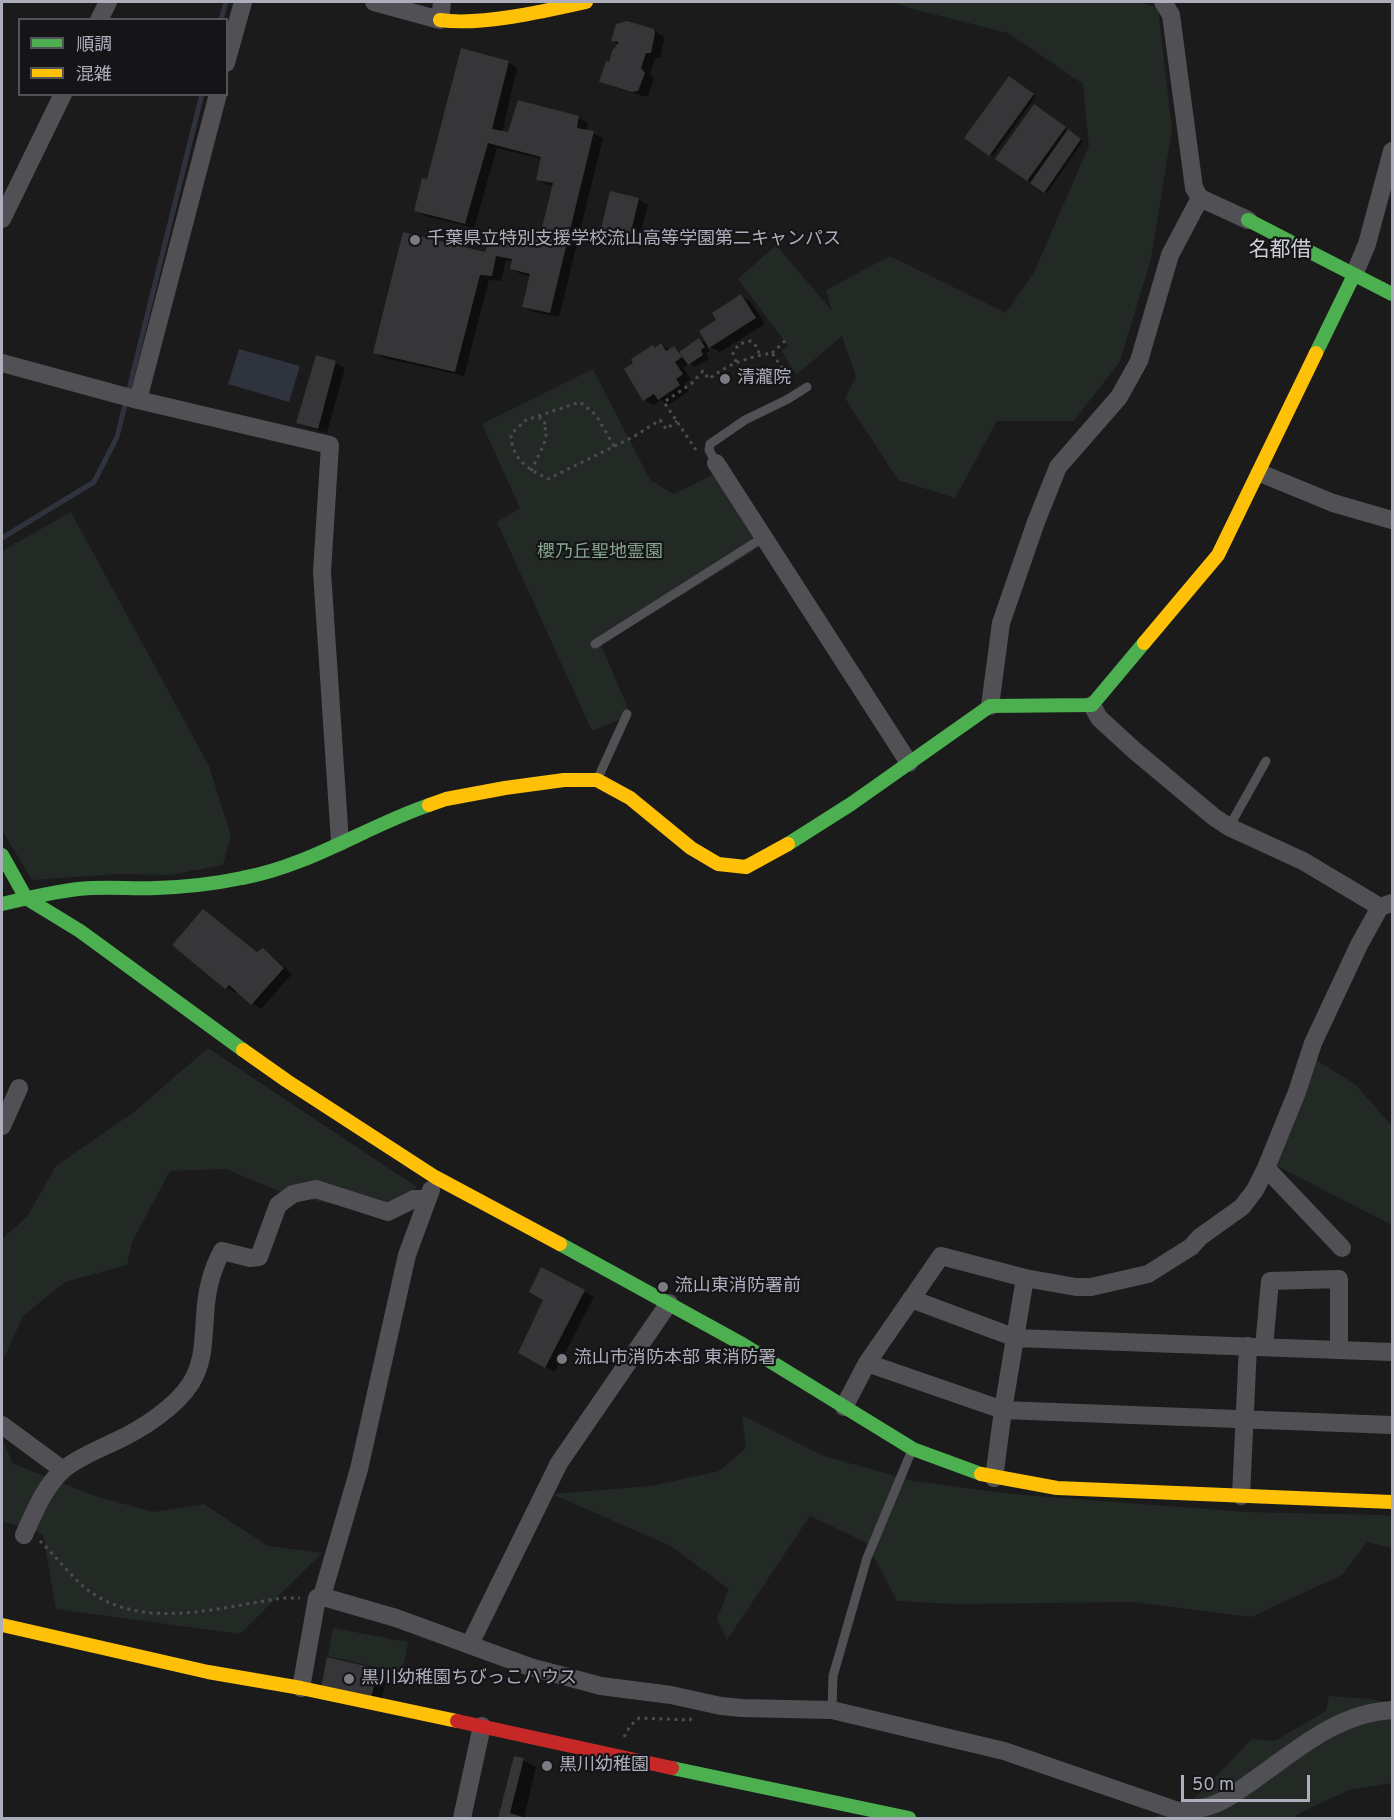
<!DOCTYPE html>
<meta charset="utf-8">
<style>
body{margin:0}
#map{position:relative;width:1394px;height:1820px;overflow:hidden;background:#1b1b1b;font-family:Overpass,"Noto Sans JP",sans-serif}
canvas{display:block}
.frame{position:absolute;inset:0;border:3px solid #adaebb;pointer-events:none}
.legend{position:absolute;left:18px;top:18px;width:210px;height:78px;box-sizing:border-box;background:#151517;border:2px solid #525259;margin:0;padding:8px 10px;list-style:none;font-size:18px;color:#adaebb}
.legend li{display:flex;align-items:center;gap:12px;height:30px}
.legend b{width:30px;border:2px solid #525259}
.scale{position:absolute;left:1181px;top:1775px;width:129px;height:27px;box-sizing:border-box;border:3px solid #adaebb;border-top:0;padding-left:8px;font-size:18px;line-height:21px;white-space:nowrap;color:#adaebb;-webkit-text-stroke:4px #151517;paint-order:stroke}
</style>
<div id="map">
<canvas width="1394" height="1820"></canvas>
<div class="frame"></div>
<ul class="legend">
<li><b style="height:8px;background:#4caf50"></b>順調</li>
<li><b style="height:8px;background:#ffc107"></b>混雑</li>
</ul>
<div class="scale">50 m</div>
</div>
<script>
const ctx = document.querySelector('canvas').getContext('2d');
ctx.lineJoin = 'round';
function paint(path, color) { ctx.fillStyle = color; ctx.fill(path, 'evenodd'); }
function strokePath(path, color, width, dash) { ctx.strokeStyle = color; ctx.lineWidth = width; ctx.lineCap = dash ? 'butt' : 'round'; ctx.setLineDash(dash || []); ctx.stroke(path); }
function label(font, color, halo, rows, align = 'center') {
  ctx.font = font + ' Overpass,"Noto Sans JP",sans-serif'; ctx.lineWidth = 4.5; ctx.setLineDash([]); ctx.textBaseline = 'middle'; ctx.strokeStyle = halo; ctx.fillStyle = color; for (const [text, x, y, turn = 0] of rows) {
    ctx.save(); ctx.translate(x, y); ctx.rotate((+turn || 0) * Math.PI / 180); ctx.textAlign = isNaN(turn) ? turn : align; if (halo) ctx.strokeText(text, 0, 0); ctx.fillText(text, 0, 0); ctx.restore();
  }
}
paint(new Path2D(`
 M892 2H1139L1158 8 1172 129 1151 259 1120 361 1074 421H997L955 498 898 480 845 398 856 377 842 336 796 375 782 351 788 346 738 279 776 245 832 311 826 290 890 256 1006 313 1034 272 1089 146 1083 84 1008 33 909 8Z
 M593 369 650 480 674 494 716 473 760 547 601 645 631 715 592 731 497 522 520 508 482 424Z
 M71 512 209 766 231 836 223 865 170 875 118 874 32 880 2 830V551Z
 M208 1048 417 1187 378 1214 286 1194 226 1169 170 1171 132 1242 127 1265 65 1282 23 1316 2 1363V1239L27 1217 56 1166 134 1112Z
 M1316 1060 1356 1085 1392 1126V1225L1275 1165Z
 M742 1415 824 1456 913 1481 1012 1494 1245 1512 1383 1515 1392 1517V1548L1367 1542 1342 1575 1251 1617 1134 1602 955 1604 897 1601 867 1543 810 1516 727 1640 717 1619 729 1589 671 1546 552 1494 651 1486 719 1471 746 1448Z
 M2 1436 12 1463 95 1496 153 1512 204 1504 268 1546 322 1553 240 1634 56 1609 43 1534 2 1521Z
 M333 1628 408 1642 402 1673 328 1656Z
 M1329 1696 1371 1699 1392 1704V1783L1349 1790 1300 1813 1293 1818H1153L1192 1801 1252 1739 1275 1741 1326 1711Z`), '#232a25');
paint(new Path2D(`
 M239 349 300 366 289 402 228 384Z`), '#2e333d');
paint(new Path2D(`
 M653 30 663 36 664 40 660 58H655L650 74 654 79 648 96H643L610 86 601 81 619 45 613 41Z
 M508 62 517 68 502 133 509 134 578 117 588 123 586 131 603 138 559 317 533 312 524 306 531 276 521 274 511 269 513 262 506 260 501 281 489 280 464 376 384 358 375 352 486 253 517 248 540 241 554 186 547 185 537 179 542 159 497 148 474 228 425 216 416 210 428 181Z
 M1009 78 1036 96 993 156 966 137Z
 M1034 106 1083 141 1047 193 1028 180Z
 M638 199 648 205 638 244 611 237 601 232Z
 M741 296 750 301 765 324 720 352 706 345 710 351 706 354 709 359 695 367 689 364 683 368 691 379 684 384 689 391 668 405 661 400 654 405 644 400 653 346 656 348 661 345 671 350 674 348 681 352 699 340 710 345 718 321Z
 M335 362 345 368 327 433 307 427 298 422Z
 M203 911 259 953 263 950 272 956 292 974 261 1009 238 991 236 993 226 987Z
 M541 1269 594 1297 555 1372 520 1353 545 1300Z
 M377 1670 387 1676 381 1703 332 1693Z
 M515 1758 523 1760 536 1767 524 1818H500Z`), '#0007');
strokePath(new Path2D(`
 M221 20 226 2
 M2 538 94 482 117 437 202 94`), '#2e333d', 5);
paint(new Path2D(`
 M627 21 654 29 655 33 651 53H646L641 68 645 73 638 91 632 92 599 82 606 61 609 62 612 51 619 42 611 41 616 24Z
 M461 48 509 61 492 129 508 132 518 100 579 116 577 128 594 131 550 313 522 307 530 274 510 269 512 259 496 256 492 276 480 275 455 372 373 353 403 232 485 252 489 242 516 246 519 235 539 239 553 183 536 180 541 157 488 143 465 224 414 211 422 178 427 179Z
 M1009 76 1034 94 989 156 964 138Z
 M1034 104 1066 127 1027 181 995 159Z
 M1068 129 1081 139 1044 193 1030 183Z
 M610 191 639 198 629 240 600 233Z
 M741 294 756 318 709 348 699 331 716 320 712 313Z
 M699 338 705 347 701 350 703 355 688 365 679 352Z
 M661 343 666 351 674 346 682 357 675 362 683 374 676 379 680 385 658 400 654 394 643 401 624 369 633 363 631 359 653 345 655 348Z
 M316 355 336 361 318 429 296 423Z
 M203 909 257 952 263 948 284 968 251 1005 229 985 225 989 172 945Z
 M541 1267 585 1290 545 1368 518 1353 543 1300 529 1292Z
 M327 1657 378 1669 371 1698 321 1689Z
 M514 1756 524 1758 510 1813 526 1818H498Z`), '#363537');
strokePath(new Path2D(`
 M772 353 787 339
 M736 362 733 353 739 344 751 341 758 348 759 355
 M614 446 596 415 580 402 526 420 511 434C511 459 528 469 548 479L633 437 660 420 666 429 677 421
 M696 450 664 402 691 384 703 371 709 379C728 364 748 357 772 353L785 372 786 386
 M531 471 544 444 547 430 543 427 545 423 540 420V414
 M40 1541C55 1555 76 1583 92 1593 149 1631 222 1606 284 1598H300
 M624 1737 630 1726 639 1718 690 1720 693 1716`), '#4c4c50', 3, [3, 4.5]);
strokePath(new Path2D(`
 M716 463 709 450 710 444 745 420 788 399 807 387
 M595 644 764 537
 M597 780 627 714
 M1229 827 1266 761
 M832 1710 833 1676 867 1558 912 1450`), '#515155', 9);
strokePath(new Path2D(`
 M374 2 440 20 442 2
 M1163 2 1171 15 1194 188 1200 198 1248 220
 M99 20 108 2
 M226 63 243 2
 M2 219 63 94
 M1354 275 1367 244 1392 151
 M2 363 138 400 330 445 322 572 340 842
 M138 400 218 94
 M716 463 909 763
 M1260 473 1333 503 1392 520
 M1092 705 1099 718 1135 751 1214 817 1229 827 1303 861 1380 907
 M990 706 1001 623 1036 522 1058 467 1119 397 1139 361 1170 255 1200 198
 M2 1126 19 1088
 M1266 1168 1342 1248
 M1025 1278 1076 1287H1091L1148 1274 1191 1247 1200 1237 1242 1207 1255 1190 1266 1168 1297 1092 1313 1043 1359 945 1380 907 1392 903
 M911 1299 1016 1338 1392 1352
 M1264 1347 1270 1281 1339 1279V1350
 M867 1363 1003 1410 1392 1425
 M844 1407 867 1363 941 1256 1025 1278 1003 1410 994 1478
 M2 1425 63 1470
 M1241 1496 1248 1346
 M24 1535C34 1513 45 1485 64 1469 79 1457 99 1449 116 1441 142 1429 176 1407 191 1383 204 1362 203 1341 205 1317 206 1294 211 1271 222 1251L250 1258 259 1257 278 1205 293 1194 316 1189 388 1212 414 1199H428
 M322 1596 359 1469 407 1255 431 1190
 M470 1644 559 1463 669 1303
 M301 1688 317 1598 320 1596 396 1618 530 1667 601 1686 671 1695 721 1706 742 1708 832 1710 1004 1751 1178 1811C1191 1810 1203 1809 1215 1804 1229 1799 1241 1789 1254 1780 1297 1750 1337 1713 1392 1710
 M462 1818 482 1726`), '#515155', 18);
strokePath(new Path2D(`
 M1248 220 1392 294
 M1316 353 1354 275
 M788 844 851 804 990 706 1092 705 1144 643
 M2 855 26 898 80 931 243 1050
 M2 904C27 898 53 892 78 889 104 886 130 889 156 888 185 887 214 884 242 878 309 866 365 827 429 805
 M560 1244 742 1344 913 1449 981 1474
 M672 1768 909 1818`), '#4caf50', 14);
strokePath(new Path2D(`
 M440 20C480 26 546 11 586 2
 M1144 643 1218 555 1316 353
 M429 805 446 799 505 788 564 780H597L630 798 691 848 718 864 746 867 788 844
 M243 1050 287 1081 435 1177 560 1244
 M981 1474 1057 1488 1392 1502
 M2 1625 208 1672 301 1688 457 1721`), '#ffc107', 14);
strokePath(new Path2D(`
 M457 1721 672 1768`), '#c62828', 14);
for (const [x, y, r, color] of [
 [415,240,6,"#7a7b83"],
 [725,379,6,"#7a7b83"],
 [663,1287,6,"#7a7b83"],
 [562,1359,6,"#7a7b83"],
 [349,1679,6,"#7a7b83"],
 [547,1766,6,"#7a7b83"]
]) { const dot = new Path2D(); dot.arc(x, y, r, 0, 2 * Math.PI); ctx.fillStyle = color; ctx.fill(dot); strokePath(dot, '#151517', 2); }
label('18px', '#adaebb', '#151517', [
 ["千葉県立特別支援学校流山高等学園第二キャンパス",427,240],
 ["清瀧院",737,379],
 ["流山東消防署前",675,1287],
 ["流山市消防本部 東消防署",574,1359],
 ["黒川幼稚園ちびっこハウス",361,1679],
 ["黒川幼稚園",559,1766]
], 'left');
label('18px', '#84a68e', '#151517', [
 ["櫻乃丘聖地霊園",600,553]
]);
label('21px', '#cdced7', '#151517', [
 ["名都借",1280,252]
]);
</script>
